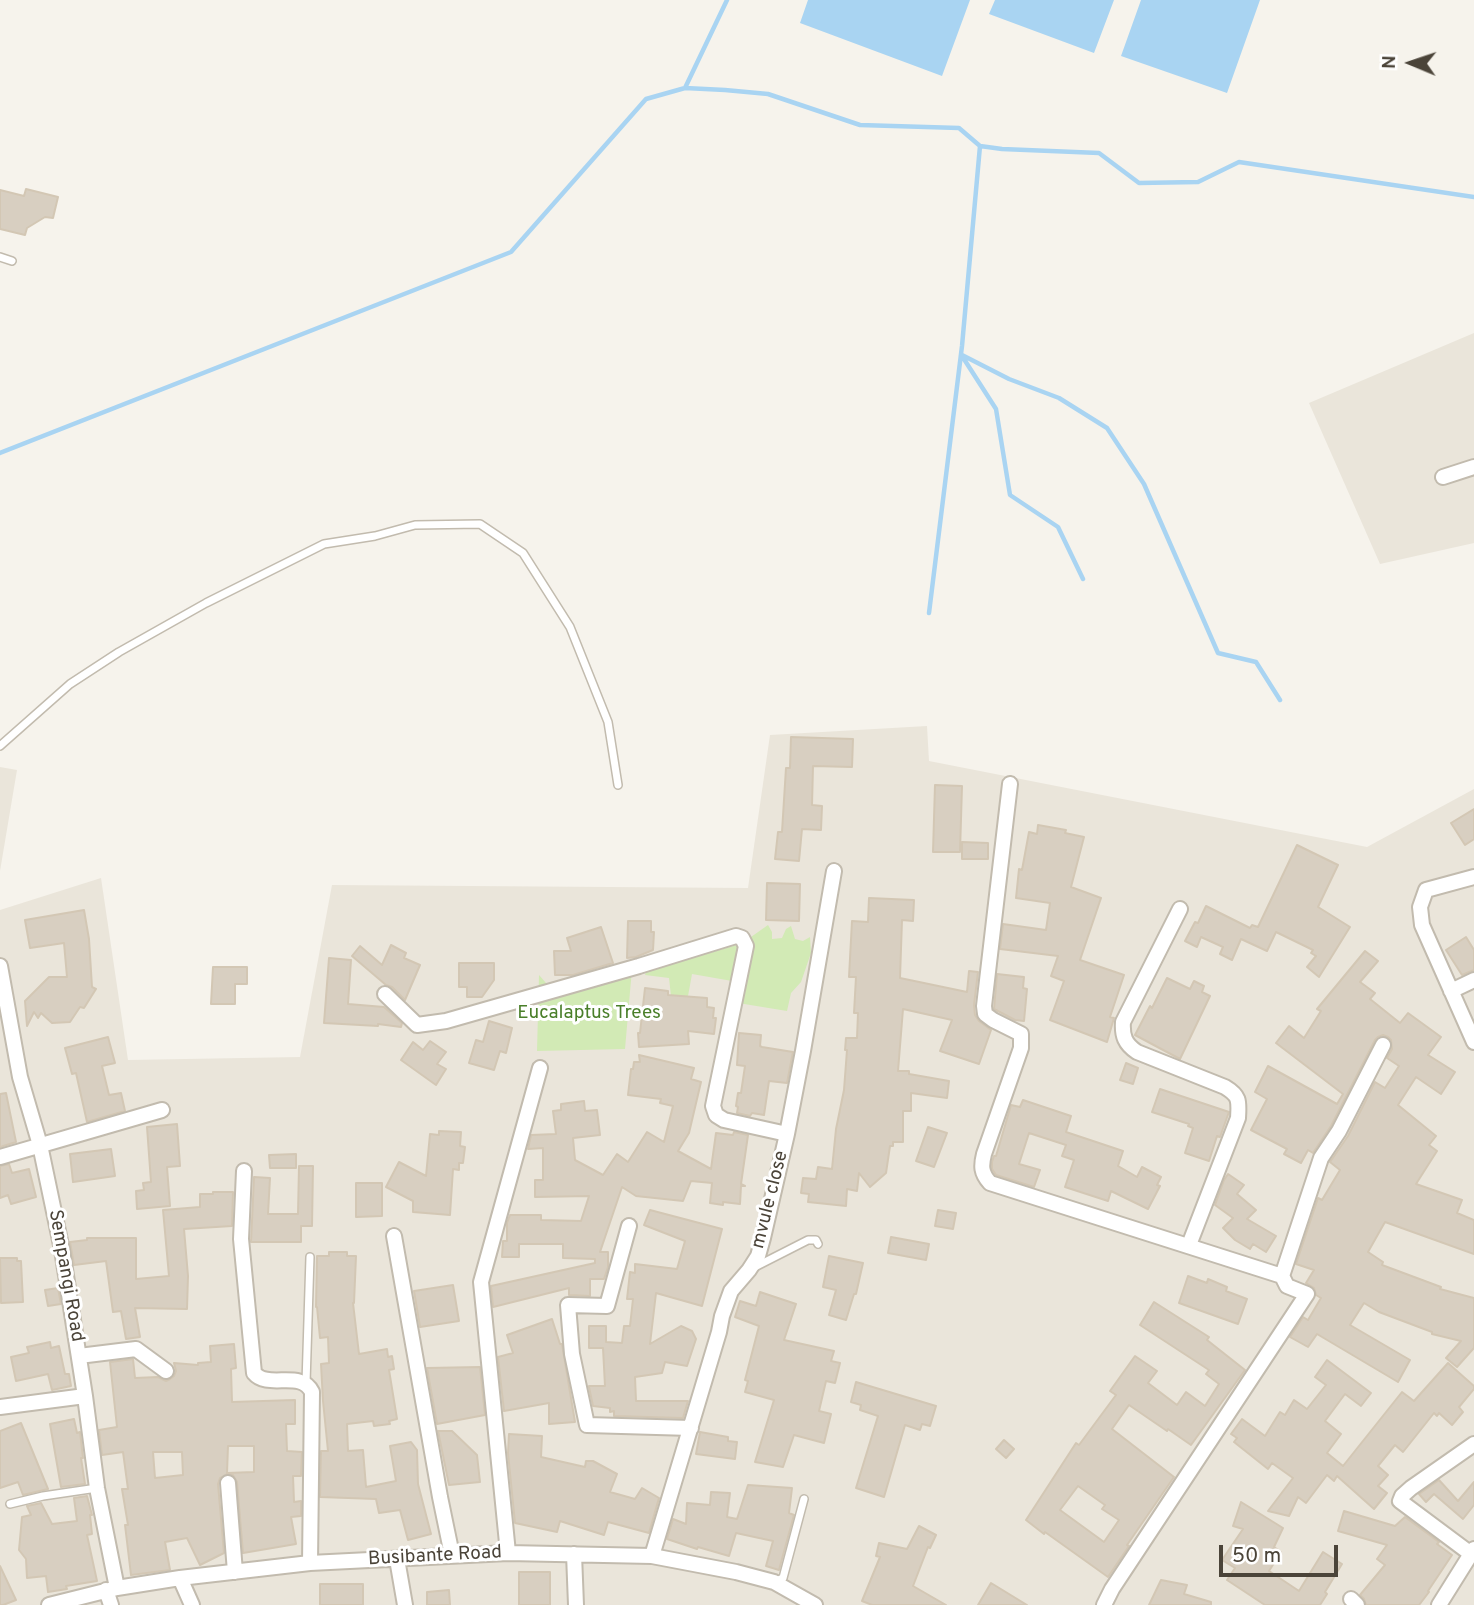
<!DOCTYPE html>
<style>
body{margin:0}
#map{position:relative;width:1474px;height:1605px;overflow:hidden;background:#f6f3ec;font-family:Overpass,sans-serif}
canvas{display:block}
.north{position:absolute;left:1376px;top:28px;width:70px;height:70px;-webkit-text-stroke:5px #fff;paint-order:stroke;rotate:272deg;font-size:19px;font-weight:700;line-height:28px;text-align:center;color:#4b4439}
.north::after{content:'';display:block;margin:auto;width:24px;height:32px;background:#4b4439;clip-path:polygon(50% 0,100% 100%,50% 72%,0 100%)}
.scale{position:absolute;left:1219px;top:1545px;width:119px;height:32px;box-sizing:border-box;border:4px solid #4b4439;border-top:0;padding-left:9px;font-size:21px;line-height:24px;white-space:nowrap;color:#4b4439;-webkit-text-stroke:5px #fff;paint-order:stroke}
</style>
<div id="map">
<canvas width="1474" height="1605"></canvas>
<div class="north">N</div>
<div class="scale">50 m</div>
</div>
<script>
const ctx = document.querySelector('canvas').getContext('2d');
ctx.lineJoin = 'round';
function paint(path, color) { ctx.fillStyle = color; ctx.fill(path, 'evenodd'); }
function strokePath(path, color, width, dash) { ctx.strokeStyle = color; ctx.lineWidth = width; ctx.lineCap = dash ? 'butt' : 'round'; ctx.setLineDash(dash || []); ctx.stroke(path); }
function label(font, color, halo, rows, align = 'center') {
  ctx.font = font + ' Overpass,sans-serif'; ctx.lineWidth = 6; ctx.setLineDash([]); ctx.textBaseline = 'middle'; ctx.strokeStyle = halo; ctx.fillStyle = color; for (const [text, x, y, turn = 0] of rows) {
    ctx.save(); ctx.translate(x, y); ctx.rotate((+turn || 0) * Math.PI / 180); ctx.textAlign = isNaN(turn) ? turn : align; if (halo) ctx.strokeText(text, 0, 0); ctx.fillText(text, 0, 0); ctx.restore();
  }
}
paint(new Path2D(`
 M1474 333V543L1380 564 1309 403Z
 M927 726 929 761 1367 847 1474 789V1605H0V910L101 878 128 1060 300 1057 332 885 748 888 770 735Z
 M0 767 17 770 0 871Z`), '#eae5da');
paint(new Path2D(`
 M768 925 772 932V939L782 938 786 929 791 926 795 939 803 941 810 937 811 953 801 982 791 993 787 1011 738 1003 751 937Z
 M740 944 732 981 692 974 688 996H671L669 978 645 975 646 972Z
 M632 969 625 1049 537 1051 539 975 546 983 552 985Z`), '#d2eab5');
paint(new Path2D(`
 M808 0H970L942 76 800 23Z
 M995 0H1114L1094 53 989 14Z
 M1141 0H1260L1227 93 1121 56Z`), '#a9d4f2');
strokePath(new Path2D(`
 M685 88 727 0
 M962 355 1009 379 1059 398 1107 428 1144 484 1218 653 1256 662 1280 700
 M962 356 996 409 1010 495 1058 527 1083 579
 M0 453 511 252 646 99 685 88 725 90 768 94 860 125 959 128 980 146 1002 149 1099 153 1139 183 1198 182 1239 162 1474 197
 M929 613 962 346 980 146`), '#a9d4f2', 4.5);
const building = new Path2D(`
 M26 189 58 197 53 218 45 217 27 228 25 235 0 229V190L24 196Z
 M791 737 853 739 852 767 813 766 812 805 822 806 821 830 802 829 799 861 775 859 778 832H782L786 768H790Z
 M935 785 962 786 960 852H933Z
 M1474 809V839L1465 845 1451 823Z
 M1038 825 1066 830 1065 833 1084 837 1071 887 1101 898 1080 960 1124 975 1110 1017 1114 1018 1107 1042 1050 1020 1064 981 1051 976 1058 956 1000 949 1003 924 1046 930 1050 903 1016 898 1019 869 1022 870 1029 832 1037 834Z
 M962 842 988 843V859H962Z
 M1297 845 1338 865 1318 907 1350 927 1319 977 1307 967 1316 956 1311 953 1313 950 1276 932 1267 951 1241 939 1232 960 1220 954 1223 947 1201 937 1197 947 1185 941 1195 922 1198 923 1206 906 1250 928 1252 925 1258 927Z
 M767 883 800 884 799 921 766 920Z
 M869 898 914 900 913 921 902 920 900 978 967 992 969 971 978 972 974 1005 975 1015 979 1021 991 1030 979 1064 940 1051 952 1020 903 1009 898 1071H909V1074L949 1081 947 1098 911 1093V1111H903V1142H893V1146H890L886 1173 870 1187 859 1173 857 1191 847 1189 846 1206 808 1202 809 1194 801 1193 803 1178 816 1179 818 1167 832 1169 836 1129 844 1090 847 1050H845L846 1038H857L858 1013H854L856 977H849L852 921 868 922Z
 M84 910 89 939 92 987 96 989 84 1008 80 1007 70 1022 52 1023 41 1013 38 1018 34 1012 27 1026 25 1001 49 977H67L64 943 30 948 25 920Z
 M628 921H651V932H654L653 950 636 957 627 958Z
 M601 927 613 963 573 975H555L554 951H571L567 938Z
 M1466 937 1474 950V970L1462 975 1446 950Z
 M391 945 406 953 404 958 420 965 405 1000 392 987 386 985 352 956 360 946 382 965Z
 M1365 951 1378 961 1360 982 1375 993 1370 999 1400 1023 1408 1013 1441 1037 1428 1055 1455 1072 1441 1094 1416 1077 1398 1105 1436 1136 1429 1145 1437 1151 1416 1184 1462 1200 1457 1213 1474 1220V1254L1385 1222 1368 1252 1383 1262 1382 1265 1441 1287 1440 1289 1474 1298V1348L1457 1367 1446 1358 1461 1341 1432 1334V1332L1379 1312 1364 1303 1350 1325 1410 1360 1398 1382 1317 1334 1308 1347 1290 1337 1303 1317 1308 1320 1321 1298 1316 1295 1314 1288 1306 1283 1314 1270 1296 1264 1318 1198 1322 1200 1340 1170 1330 1162 1348 1136 1375 1082 1385 1088 1399 1066 1387 1058 1392 1049 1391 1040 1388 1037 1383 1035 1378 1037 1375 1040 1331 1126 1313 1153 1308 1150 1301 1163 1284 1154 1287 1149 1251 1130 1267 1099 1255 1092 1268 1066 1337 1104 1343 1094 1276 1043 1289 1026 1304 1038 1321 1011 1317 1009Z
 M329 958 351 960 348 1004 384 1007 402 1023 401 1027 378 1024V1026L324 1023Z
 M459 963H494V980L482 997H467V987H459Z
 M213 967H247V984H235V1004H211Z
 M997 974 1024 977 1023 988 1027 989 1024 1021 1015 1020 994 1009Z
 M1167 978 1190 989 1194 981 1204 986 1202 992 1210 996 1180 1059 1135 1035 1150 1006 1152 1008Z
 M645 988 668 991V995L707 998V1007L714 1008 713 1018H716L714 1034 688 1031 689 1044 639 1047 638 1033H640Z
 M489 1021 512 1028 506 1053 500 1051 494 1070 469 1063 476 1040 483 1042Z
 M739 1033 761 1035 760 1046 762 1047 793 1052 787 1083 769 1081 764 1115 752 1113 750 1116 737 1113 738 1107 736 1106 738 1093H741L745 1066 737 1065Z
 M108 1037 115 1063 102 1066 109 1095 121 1093 125 1111 87 1122 76 1073 72 1074 65 1048Z
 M430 1041 446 1052 437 1064 446 1069 436 1085 401 1060 413 1042 423 1050Z
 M639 1055 694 1068 691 1079 701 1082 689 1133 678 1151 711 1169 716 1133 733 1135 734 1132 748 1135 741 1184 745 1186H741L740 1204 723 1202V1205L710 1203 712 1183 691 1181 683 1201 636 1196 622 1187 600 1252H608V1267L604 1279H590V1296L569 1295V1288L493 1307 491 1286 595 1263V1259L563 1258V1244H519V1257H502L503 1241H507V1223L510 1215H541V1220L581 1221 589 1196 535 1197V1180H543V1148L528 1149 531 1135 556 1134 553 1111 561 1110V1104L584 1101 585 1111 597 1110 600 1135 573 1138 575 1160 603 1175 617 1154 628 1162 647 1132 664 1142 673 1106 660 1103 661 1099 628 1095 631 1069H633L634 1062H640Z
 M1126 1063 1138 1068 1133 1084 1120 1080Z
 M1160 1089 1229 1112 1220 1137 1217 1136 1209 1161 1185 1153 1193 1128 1188 1126 1189 1124 1152 1112Z
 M6 1093 16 1142 0 1147V1094Z
 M1023 1100 1071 1116 1066 1132 1123 1151 1118 1166 1137 1177 1142 1167 1161 1177 1157 1185 1160 1186 1148 1209 1111 1191 1108 1201 1065 1187 1074 1160 1062 1156 1066 1145 1029 1133 1019 1164 1040 1170 1034 1187 996 1175 992 1169V1162L994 1156H996L1011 1105 1020 1107Z
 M177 1124 180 1166 167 1167 170 1206 137 1209 136 1191 144 1190 143 1183 151 1182 147 1127Z
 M928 1127 947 1133 934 1167 916 1161Z
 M439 1131 461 1132 460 1146 465 1147 463 1163H459V1170L453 1169 450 1215 413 1212V1201L386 1187 399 1162 426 1176 430 1134 439 1135Z
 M111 1149 115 1176 73 1182 70 1154Z
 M296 1154V1168H270L269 1155Z
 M9 1164 12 1173 29 1169 36 1197 11 1204 8 1195 0 1198V1166Z
 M299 1166H313L312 1226H301V1242H251L254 1177 270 1178 268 1214H298Z
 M1228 1174 1244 1185 1237 1194 1256 1210 1247 1219 1276 1236 1266 1252 1253 1244 1250 1249 1235 1240 1223 1228 1233 1218 1215 1205 1224 1180Z
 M356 1183H382V1216L356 1217Z
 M213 1192H233L232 1226 184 1229 188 1276 187 1309 135 1308 140 1337 126 1339 121 1311 113 1312 106 1261 74 1265 70 1242 87 1240V1238H136V1279L169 1276 163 1210 200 1207V1194H213Z
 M650 1210 722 1229 702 1306 656 1293 650 1344 681 1326 692 1331 696 1339 687 1366 665 1362 662 1373 635 1377 636 1401H688L683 1418 614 1416V1411L610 1412V1408L593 1406 589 1387V1386H605L603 1348H589V1326H606V1342L622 1343 624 1326H630L633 1299H627L630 1272 635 1273V1264L677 1269 685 1241 644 1225Z
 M938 1210 956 1213 953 1229 935 1226Z
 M891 1237 929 1244 926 1260 888 1253Z
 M329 1252H347V1256H356L354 1303H353L359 1354 387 1349 388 1357 392 1356 394 1369 389 1370 397 1419 389 1421 390 1424 374 1426 373 1421 347 1424 348 1451 363 1450 366 1487 396 1481 390 1446 411 1442 417 1450 418 1484 431 1534 408 1540 400 1510 379 1513 376 1499 320 1497 321 1451H328L323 1401 321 1364 329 1363 328 1337 320 1338 317 1307H316L317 1256H329Z
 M829 1256 863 1263 856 1294H854L846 1320 829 1315 836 1290 823 1287Z
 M0 1258H17V1261H21L23 1302 1 1303Z
 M1188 1276 1207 1283 1208 1279 1227 1287 1226 1291 1247 1299 1238 1324 1179 1303Z
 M453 1285 459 1321 420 1327 414 1291Z
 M58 1288 61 1304 48 1306 45 1290Z
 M760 1292 796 1304 784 1340 834 1351 831 1361 840 1363 835 1383 826 1381 819 1411 831 1414 824 1443 794 1435 783 1467 755 1462 774 1400 745 1392 748 1381 745 1380 759 1326 735 1317 740 1301 756 1306Z
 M1154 1302 1209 1337 1207 1340 1245 1370 1191 1445 1168 1429 1167 1431 1129 1405 1112 1429 1174 1477 1127 1545 1129 1546 1108 1577 1045 1532 1044 1534 1026 1520 1076 1443 1079 1445 1116 1395 1110 1391 1135 1356 1157 1371 1148 1383 1177 1405 1186 1392 1205 1406 1219 1384 1206 1374 1209 1370 1140 1325ZM1078 1486 1105 1505 1102 1509 1119 1520 1104 1542 1060 1510Z
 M552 1319 560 1344H562L575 1422 549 1424V1403L504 1411 498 1357 513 1353 507 1335Z
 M50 1342 51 1348 59 1346 65 1374H69L71 1386 52 1390 48 1374 16 1381 11 1357 29 1353 27 1347Z
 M234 1344 236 1368 231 1369 232 1402 295 1400V1424H286L287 1451 302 1452 301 1476H293L294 1502 301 1501V1516L291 1517 296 1544 243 1553 237 1482 233 1475 227 1474 220 1478 218 1484 224 1553 200 1565 187 1538 165 1542 170 1570 131 1575 125 1525H128L122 1489H128L123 1452 102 1455 99 1430 117 1427 110 1362 133 1359 135 1378 158 1377 166 1381 170 1379 174 1376 176 1371 174 1363 198 1365V1363L211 1362 210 1346ZM228 1446H254V1472L227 1473ZM153 1452H182L183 1475 155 1478Z
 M1327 1360 1371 1393 1361 1406 1345 1394 1325 1421 1341 1434 1327 1453 1343 1466 1402 1392 1414 1401 1448 1363 1474 1386V1389L1459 1407 1463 1412 1452 1425 1439 1413 1437 1416 1434 1413 1403 1452 1395 1445 1378 1466 1388 1475 1378 1486 1387 1493 1374 1509 1337 1476 1334 1481 1327 1475 1306 1503 1298 1497 1289 1516 1268 1511 1293 1478 1272 1463 1268 1469 1234 1442 1237 1438 1231 1434 1242 1419 1265 1436 1280 1412 1285 1415 1294 1400 1307 1409 1326 1385 1315 1377Z
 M480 1367 485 1415 437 1424 427 1368Z
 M856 1382 936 1406 930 1426 922 1424 920 1430 905 1425 884 1497 856 1488 878 1416 860 1410 861 1405 851 1402Z
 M74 1419 77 1433 80 1432 83 1458H81L85 1484 61 1487 50 1424Z
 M21 1423 48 1489 23 1495 18 1482 0 1488V1431Z
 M438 1431H452L477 1455 480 1482 449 1485Z
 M700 1432 728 1437V1441L737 1442 735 1459 696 1454Z
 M509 1434 542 1436 541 1457 585 1467 586 1461H593L617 1474 610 1492 635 1499 642 1488 659 1498 649 1533 608 1522 604 1535 560 1521 557 1532 515 1523 508 1453Z
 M1004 1440 1014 1449 1006 1458 996 1449Z
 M1439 1480 1458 1501 1474 1482V1505L1463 1519 1434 1494 1426 1502 1419 1494Z
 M748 1485 792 1488 789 1513 794 1515 779 1570 766 1566 773 1541 736 1533 729 1556 698 1547 697 1549 667 1539 673 1519 686 1524 687 1503 710 1505 711 1492 730 1493 727 1517 737 1519Z
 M87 1496 92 1515H90L92 1534 87 1535 97 1581 66 1586 67 1589 48 1592 46 1576 27 1578 26 1559 19 1550 22 1517 31 1515 27 1506 41 1503 52 1524 77 1521 74 1498Z
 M1241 1502 1283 1528 1274 1547 1281 1552 1269 1571 1299 1591 1323 1552 1342 1564 1325 1592 1327 1594 1320 1605H1265L1227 1580 1235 1568 1222 1560 1243 1529 1233 1526Z
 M1344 1511 1395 1526 1405 1517 1439 1542 1437 1544 1452 1555 1428 1591 1429 1592 1419 1605H1366L1364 1599 1360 1595 1385 1565 1377 1559 1387 1545 1338 1531Z
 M919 1526 936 1535 930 1548 928 1547 913 1586 946 1605H872L862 1601 880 1557 876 1556 879 1543 907 1549Z
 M0 1566 16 1600 3 1605H0Z
 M519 1572H550V1605H519Z
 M1161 1580 1187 1585 1184 1594 1211 1602V1605H1149Z
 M991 1583 1027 1605H978Z
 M320 1584H363V1605H320Z
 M449 1590 450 1605H427V1592Z`);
paint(building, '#d8cfc1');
strokePath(building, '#d3c7b4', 2);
const service = new Path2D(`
 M0 257 12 261
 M0 746 70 684 119 652 206 603 324 544 375 536 415 525 480 524 523 553 570 627 608 722 618 785
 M753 1268 808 1240H816L818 1244
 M306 1383 310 1257
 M10 1504 43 1496 97 1488
 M774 1582 783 1578 804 1499`);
const minor = new Path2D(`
 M1443 477 1474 467
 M1010 784 984 1006 985 1014 993 1020 1021 1034V1048L984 1154C981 1166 981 1173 990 1183L1282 1276 1287 1286 1307 1294 1112 1589 1104 1605
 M1474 877 1426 890 1420 907 1422 925 1474 1042
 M1180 909 1123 1022C1122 1036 1125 1044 1137 1052L1225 1087C1240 1096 1239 1101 1238 1118L1189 1245
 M0 966 20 1077 40 1145 62 1250 85 1396 97 1488 117 1588
 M1451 991 1474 980
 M385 994 417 1025 446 1021 639 966 736 936 742 938 746 946 713 1106 716 1115 724 1120 787 1134
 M0 1157 162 1110
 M244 1171 241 1239 254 1373C268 1390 301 1369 312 1392L310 1563
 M629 1226 607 1306 568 1305 572 1354 587 1425 691 1428
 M394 1236 440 1497 452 1555
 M1282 1276 1321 1158 1339 1131 1383 1045
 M79 1356 136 1349 166 1371
 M0 1407 85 1396
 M228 1483 235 1572
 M508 1553 481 1282 540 1068
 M574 1554 576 1605
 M1471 1554 1400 1501 1402 1496 1411 1488 1474 1444
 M652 1556 719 1332 722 1316 731 1291 749 1270 758 1256 763 1238 787 1134 803 1051 834 871
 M397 1559 405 1605
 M180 1578 192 1605
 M106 1590 111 1605
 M1351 1599 1357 1605
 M49 1605 117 1588 180 1578 310 1563 508 1553 652 1556 736 1572 774 1582 815 1605
 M1439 1605 1474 1549`);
strokePath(service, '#c2bbae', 10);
strokePath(minor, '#c2bbae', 18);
strokePath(service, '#fff', 7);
strokePath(minor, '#fff', 14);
label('19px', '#4a7f2a', '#fff', [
 ["Eucalaptus Trees",589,1014]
]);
label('19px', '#4b4439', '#fff', [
 ["mvule close",771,1200,-76],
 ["Sempangi Road",65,1276,80],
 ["Busibante Road",435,1557,-3]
]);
</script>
